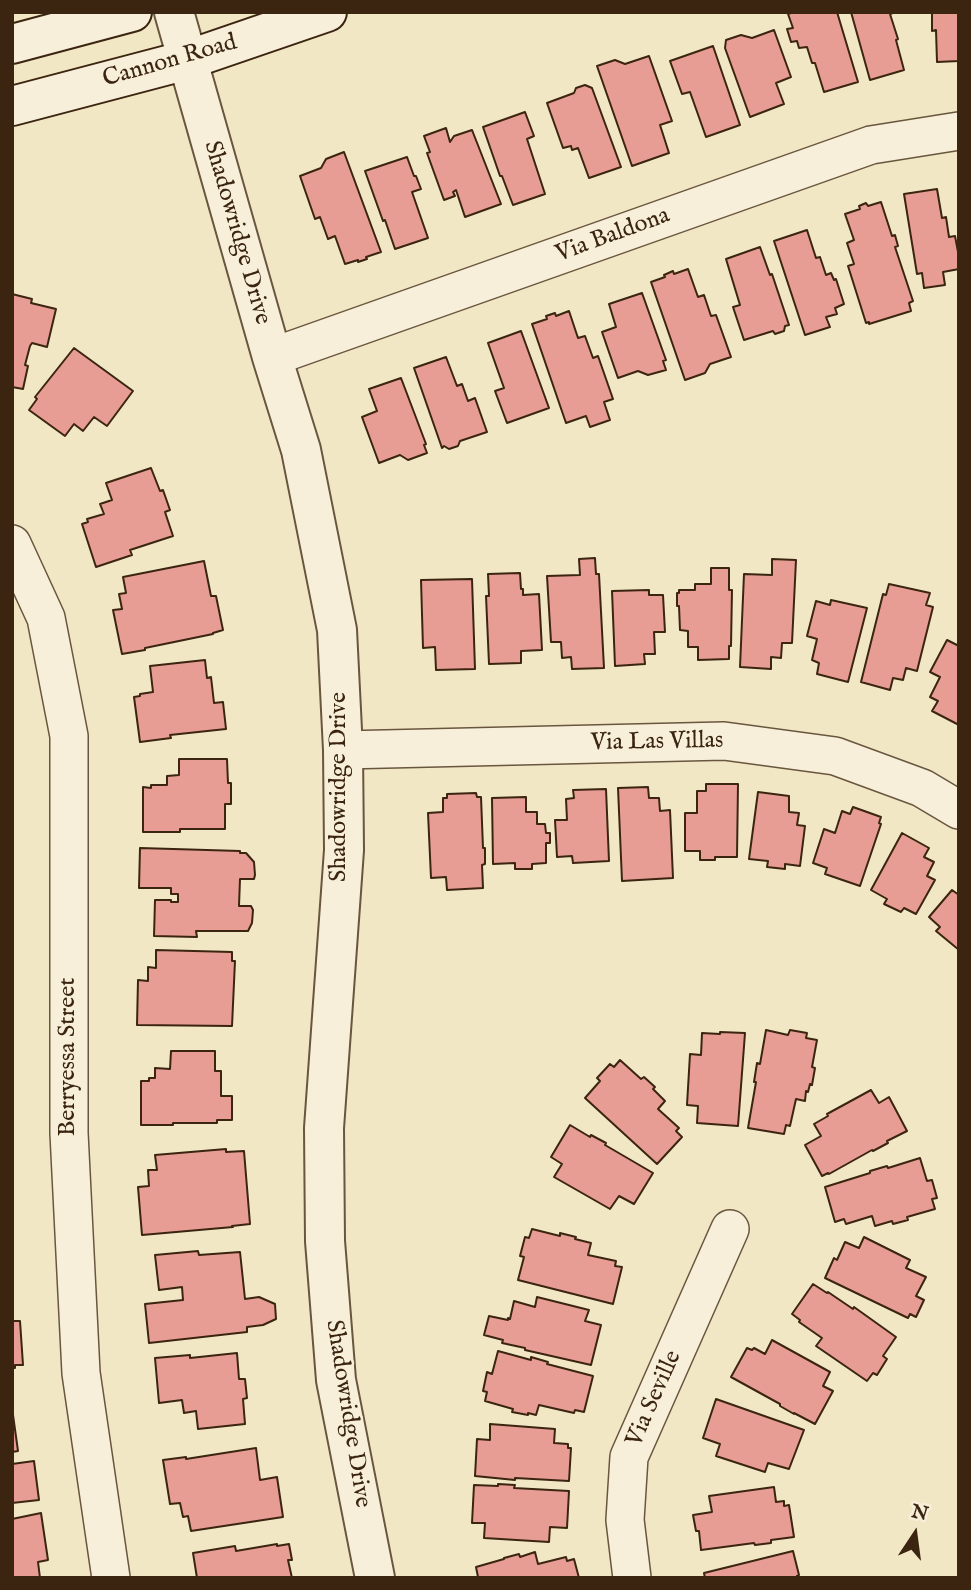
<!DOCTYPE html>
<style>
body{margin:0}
#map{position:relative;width:971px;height:1590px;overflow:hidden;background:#f2e7c5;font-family:"IM FELL English",serif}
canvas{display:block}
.frame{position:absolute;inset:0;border:14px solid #3b2511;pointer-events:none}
.north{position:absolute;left:880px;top:1499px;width:70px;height:70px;-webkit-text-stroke:5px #f7efd9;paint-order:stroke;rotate:13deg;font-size:19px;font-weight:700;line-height:28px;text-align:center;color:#3b2511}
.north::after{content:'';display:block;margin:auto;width:24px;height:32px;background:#3b2511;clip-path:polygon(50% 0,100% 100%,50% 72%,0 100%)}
</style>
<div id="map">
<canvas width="971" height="1590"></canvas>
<div class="frame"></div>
<div class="north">N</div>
</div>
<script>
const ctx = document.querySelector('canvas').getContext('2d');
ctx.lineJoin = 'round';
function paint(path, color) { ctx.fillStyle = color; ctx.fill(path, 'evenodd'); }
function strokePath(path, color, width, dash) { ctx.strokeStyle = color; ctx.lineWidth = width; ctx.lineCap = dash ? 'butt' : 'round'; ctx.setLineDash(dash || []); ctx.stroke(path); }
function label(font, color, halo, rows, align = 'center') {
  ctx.font = font + ' "IM FELL English",serif'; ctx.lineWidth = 5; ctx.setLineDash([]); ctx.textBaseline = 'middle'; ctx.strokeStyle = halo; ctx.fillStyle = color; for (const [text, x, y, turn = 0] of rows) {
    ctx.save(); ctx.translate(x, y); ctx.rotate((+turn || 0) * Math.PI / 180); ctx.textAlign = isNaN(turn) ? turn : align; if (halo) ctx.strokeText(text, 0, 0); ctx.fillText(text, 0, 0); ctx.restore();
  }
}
const building = new Path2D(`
 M794 12H837L858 82 824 92 815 63H812L807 47 799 48 797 41 791 42 787 29 793 28 788 14Z
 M851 12H896L890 14 898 39 896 40 904 70 870 80Z
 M932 12H959V61L937 62 936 30 932 31Z
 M774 30 791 77 776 83 784 104 750 117 725 48 726 40 741 35 752 38Z
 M713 46 740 125 706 137 690 92 682 94 670 61Z
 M649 56 672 121 660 125 669 153 632 166 597 66 615 60 625 64Z
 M585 85 592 88 621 167 589 178 578 148 572 150 571 146 563 148 547 103 574 93 576 88Z
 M525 112 534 136 527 139 545 194 513 205 502 176H500L483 127Z
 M446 128 450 142 454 136 472 130 501 204 465 217 456 190 453 192 455 196 444 200 427 153 430 152 424 136Z
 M344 152 381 252 366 257 367 259 358 262V260L345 264 335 236 328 239 320 217 315 219 300 176 321 168 326 159Z
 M407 157 414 176H416L421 189 412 192 428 238 395 249 385 220 383 221 365 171Z
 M937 189 942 218 946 217 949 237 955 236 959 257V269L943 272 945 285 924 288 922 273 917 274 904 194Z
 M881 202 892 236 895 235 898 246 895 247 913 301 909 303 911 311 869 324V322L866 323 848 266 854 264 847 243 854 240 845 214 860 209 859 206 866 203 868 206Z
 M807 230 816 258 820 257 826 275 831 273 834 280 836 279 844 304 835 308 837 314 826 317 830 327 805 335 774 241Z
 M760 247 770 275 772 274 789 325 785 326 784 331 775 334 773 331 744 340 733 307 740 305 726 259Z
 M688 269 698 297 704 295 711 316 716 315 731 357 710 364 705 373 685 380 651 282 665 277 664 275 673 271 674 274Z
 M642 293 666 360 663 361 666 370 648 375 638 371 618 378 602 332 616 327 609 304Z
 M12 294 32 299 31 303 56 309 47 347 32 343 30 346 25 365 28 366 23 389 12 387Z
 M569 311 578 338 585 336 593 358 598 356 613 399 604 402 610 420 590 427 586 416 566 423 532 324 547 319 546 316 555 313 556 316Z
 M521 331 549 408 507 423 495 391 504 388 488 343Z
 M74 348 133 391 107 426 94 417 83 431 74 424 65 436 29 410 37 399 35 397Z
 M446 357 457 386 462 384 468 401 475 398 487 432 460 441 458 446 449 449 444 446 442 448 414 368Z
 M401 378 426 444 424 445 427 453 408 460 400 455 379 463 362 417 377 411 369 389Z
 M151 468 160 491 163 490 170 510 165 512 173 536 130 550 132 555 96 567 82 524 88 522 87 519 104 514 100 504 112 500 106 483Z
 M595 558 596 574H599L604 668 572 669 571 657 562 658 561 642H551L547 576 580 575 579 559Z
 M772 559 796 560 792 643H782L781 658 771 657V669L740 667 744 574 772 575Z
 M204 561 211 596H216L223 630 213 633V634L145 648V650L122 654 113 610 122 609 119 594 126 593 123 577Z
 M711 568H729V590H732L731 646H729V659L698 660V647H688V631L680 630 679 606H677V593H679V590H695V584H711Z
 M520 573 521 589H523V595L539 594 542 650 521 651V663L489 664 486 596H489L488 574Z
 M472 579 475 669 436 670 435 647 423 648 421 580Z
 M889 584 930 593 926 605 933 607 917 671 906 668 903 680 893 678 890 690 861 682 883 594 886 595Z
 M649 590V595H663L665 632H654L655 654H644L645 664 615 666 612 591Z
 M831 600 867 608 848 682 817 674 819 663 812 660 817 639 807 636 816 601 830 605Z
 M947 640 959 646V725L932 711 938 701 930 697 940 677 930 672Z
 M205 660 207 678 211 677 214 703 223 702 226 729 170 735 171 738 140 742 134 697 140 696V694L153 692 150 666Z
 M179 759H227L228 783H231V804H225V829H180V832H143V787L151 788V785H167V776L179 775Z
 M706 784H738L737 857H715V860H700V851H685V813H697V791H706Z
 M648 787 649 798H659L660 811 670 810 673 878 622 881 618 788Z
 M606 789 609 861 573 863 572 856 557 857 555 820H567L566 799 574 798 573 790Z
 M758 792 789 796V812L799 813 797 825 805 826 800 866 785 864V869L767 867 768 861 749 859Z
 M476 793 477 797H481L483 848H485V864L482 865 483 888 447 890 446 877 431 878 428 813 443 812V798H447V794Z
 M526 797V812H537V824H545L546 833H550V843H546V863L532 864V869H515V863L493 864 492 798Z
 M853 807 881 817 879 823 881 824 860 886 825 874 827 868 813 863 824 829 835 833 842 811 850 814Z
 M902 833 929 848 924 857 934 862 927 876 935 880 916 914 904 908 901 912 884 904 887 899 871 890Z
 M140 848 240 851V853H246L254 862 255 875 254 879H240L239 906H251L253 910 252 923 248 931H196L197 937 154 936 155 900H171V902H178V894H171V888H139Z
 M952 890 959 895V950L936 931 940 927 929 917Z
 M156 950 232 952V961H235L232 1026 137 1025 138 980 148 981V967L156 968Z
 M766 1030 788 1035 790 1030 807 1033 806 1038 817 1040 812 1067 815 1068 812 1085 810 1084 808 1092 806 1091 805 1101 796 1099 790 1126 786 1125 784 1134 748 1128 756 1082H754L757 1063 760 1064Z
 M720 1032 745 1033 738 1126 697 1123 698 1106 687 1105 690 1054 701 1055 702 1033 720 1034Z
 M171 1051H215V1071H221V1096H232V1120H217V1123H173V1125H141V1081H149V1078H155V1068L170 1069Z
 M620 1060 641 1079 644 1077 655 1087 653 1089 665 1101 658 1109 679 1128 676 1131 682 1137 657 1164 585 1098 600 1081 597 1078 610 1064 614 1067Z
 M871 1090 879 1103 889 1097 907 1131 887 1141 888 1143 873 1151 872 1150 829 1174 828 1173 822 1176 805 1145 821 1136 814 1124 828 1116 827 1114Z
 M570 1125 590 1137 591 1135 606 1143 605 1145 653 1173 634 1204 619 1196 610 1209 554 1177 562 1164 551 1157Z
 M226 1149V1152L244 1151 250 1224 232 1226 233 1227 142 1235 138 1187 149 1186 148 1170H157L155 1155Z
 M920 1158 927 1181 932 1180 937 1198 932 1199 935 1209 907 1217 908 1220 893 1224 892 1221 875 1226 872 1216 846 1224 844 1219 835 1222 825 1187 870 1173V1171L887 1166 888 1168Z
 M532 1229 560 1236V1233L576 1237 575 1239 591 1243 588 1255 616 1261 615 1266 622 1267 613 1304 518 1280 524 1257 520 1256 525 1237 529 1238Z
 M864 1237 910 1260 906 1268 926 1277 916 1296 924 1300 916 1317 910 1314 908 1318 825 1278 834 1258 837 1260 845 1242 859 1248Z
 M198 1251 199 1255 240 1252 245 1299 259 1297 275 1304 276 1319 263 1325 247 1327V1332L149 1343 145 1304 183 1300 182 1287 159 1290 155 1255Z
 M813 1284 827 1293 828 1292 853 1309 854 1307 896 1337 883 1356 887 1359 877 1375 873 1373 867 1381 816 1346 822 1338 799 1322 800 1320 792 1314Z
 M537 1297 589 1310 585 1321 601 1325 591 1365 525 1350V1348L502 1343 503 1340 484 1335 489 1316 508 1320V1318L510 1319 514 1301 535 1307Z
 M12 1321H20L23 1365H15V1368H12Z
 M772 1340 830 1372 823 1386 833 1391 815 1424 794 1413V1414L780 1406V1404L731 1377 747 1348 752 1350 754 1348 765 1354Z
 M498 1351 531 1360V1357L548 1362 547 1364 593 1376 584 1412 575 1410 574 1413 539 1405 536 1415 528 1413V1415L512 1412 513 1409 485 1401 487 1392 483 1391 487 1372 492 1374Z
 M237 1353 239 1379H245L247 1398 243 1399 245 1424 198 1429 196 1411 184 1413 182 1400 159 1403 155 1358 190 1355V1358Z
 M716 1399 804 1430 789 1469 768 1463 765 1472 716 1456 720 1444 703 1438Z
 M13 1415 18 1451 12 1452V1416Z
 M490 1424 555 1429 554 1443 568 1444V1448H571L569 1481 515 1478V1480L475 1476 477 1439 490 1440Z
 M256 1448 260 1480 277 1477 283 1517 191 1531 188 1516 183 1517 180 1503 170 1504 163 1460 186 1457V1459Z
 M34 1461 39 1500 12 1503V1464Z
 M498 1484 515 1485 514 1488 569 1491 567 1528 550 1527 549 1542 484 1538 485 1523H472L474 1485 498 1486Z
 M774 1487 776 1502 784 1501V1506L789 1505 794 1537 771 1540V1543L755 1545 754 1543 701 1550 699 1531H696L693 1515 712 1512 709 1496Z
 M41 1513 48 1560 38 1562 40 1578H12V1519Z
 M277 1544V1546L289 1544 292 1560H288L292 1578H197L193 1553 235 1546 236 1551Z
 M793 1551 799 1575 797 1576V1578H705L704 1573Z
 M535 1552 538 1564 566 1557 567 1561 574 1559 579 1578H474L478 1577 476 1567 504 1559V1558L519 1554 520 1557Z`);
paint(building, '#e79d93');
strokePath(building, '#3b2511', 2);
const minor = new Path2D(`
 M272 357 871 145 959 131
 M12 544 46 618 69 736V1133L81 1373 111 1578
 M343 750 724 741 835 756 922 788 959 810
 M632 1578 625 1520 629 1457 730 1229`);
const tertiary = new Path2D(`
 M174 12 272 357 301 450 337 630 343 750 344 850 324 1128 325 1241 336 1380 375 1578`);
const secondary = new Path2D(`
 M12 44 132 12
 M12 106 187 60 327 12`);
strokePath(minor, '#69563e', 40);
strokePath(tertiary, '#69563e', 42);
strokePath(secondary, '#3b2511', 42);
strokePath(minor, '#f7efd9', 37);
strokePath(tertiary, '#f7efd9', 38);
strokePath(secondary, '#f7efd9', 38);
label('24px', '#3b2511', '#f7efd9', [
 ["Cannon Road",170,62,-16],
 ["Shadowridge Drive",236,233,74],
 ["Via Baldona",613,236,-20],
 ["Via Las Villas",657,743,-1],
 ["Shadowridge Drive",340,787,-90],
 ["Berryessa Street",69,1057,-90],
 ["Via Seville",655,1399,-66],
 ["Shadowridge Drive",347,1414,81]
]);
</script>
